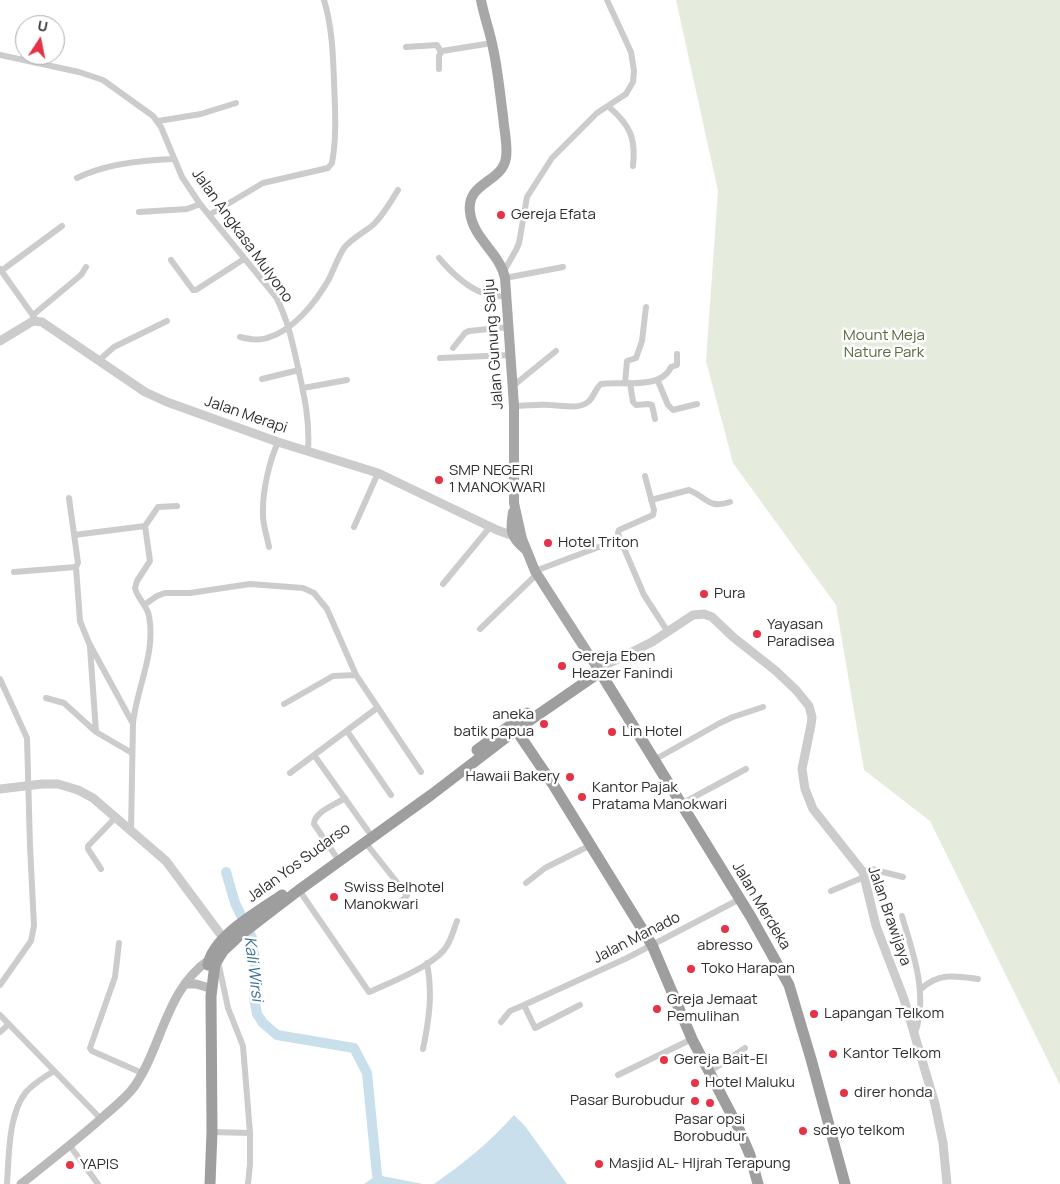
<!DOCTYPE html>
<style>
body{margin:0}
#map{position:relative;width:1060px;height:1184px;overflow:hidden;background:#fff;font-family:Manrope,sans-serif}
canvas{display:block}
.north{position:absolute;left:15px;top:15px;width:50px;height:50px;box-sizing:border-box;background:#fff;border:1px solid #acacac;border-radius:50%;rotate:11deg;font-size:14px;font-weight:700;line-height:20px;text-align:center;color:#2f2f2f}
.north::after{content:'';display:block;margin:auto;width:18px;height:22px;background:#e53247;clip-path:polygon(50% 0,100% 100%,50% 72%,0 100%)}
</style>
<div id="map">
<canvas width="1060" height="1184"></canvas>
<div class="north">U</div>
</div>
<script>
const ctx = document.querySelector('canvas').getContext('2d');
ctx.lineJoin = 'round';
function paint(path, color) { ctx.fillStyle = color; ctx.fill(path, 'evenodd'); }
function strokePath(path, color, width, dash) { ctx.strokeStyle = color; ctx.lineWidth = width; ctx.lineCap = dash ? 'butt' : 'round'; ctx.setLineDash(dash || []); ctx.stroke(path); }
function label(font, color, halo, rows, align = 'center') {
  ctx.font = font + ' Manrope,sans-serif'; ctx.lineWidth = 5; ctx.setLineDash([]); ctx.textBaseline = 'middle'; ctx.strokeStyle = halo; ctx.fillStyle = color; for (const [text, x, y, turn = 0] of rows) {
    ctx.save(); ctx.translate(x, y); ctx.rotate((+turn || 0) * Math.PI / 180); ctx.textAlign = isNaN(turn) ? turn : align; if (halo) ctx.strokeText(text, 0, 0); ctx.fillText(text, 0, 0); ctx.restore();
  }
}
paint(new Path2D(`
 M676 0H1060V1085L930 821 864 770 836 605 733 463 706 361 718 191Z`), '#e6ecdd');
paint(new Path2D(`
 M514 1115 525 1126 567 1184H434C464 1163 490 1142 514 1115Z
 M377 1175 423 1184H364Z`), '#c9e0ec');
strokePath(new Path2D(`
 M226 872 235 903 252 938 255 961 254 998 257 1014 263 1023 277 1035 354 1048 367 1073 377 1175`), '#c9e0ec', 10);
strokePath(new Path2D(`
 M406 47 437 45 441 52
 M0 55 79 72 103 80 153 116 161 127 182 177 200 204 276 297C287 318 292 340 297 363 304 395 310 418 308 451
 M439 69V56L442 51 492 43
 M609 107C630 125 636 138 633 166
 M158 121 201 114 236 103
 M77 178C105 164 143 160 174 159
 M139 212 187 209 200 204
 M209 215 263 183 328 168 332 163C337 136 335 108 334 81 333 54 332 26 324 0
 M439 258C450 271 467 287 483 293 490 296 499 296 507 297
 M171 260 193 290H196L244 259
 M0 269 34 317
 M1 271 62 226
 M504 271 516 250 519 243 527 197 552 158 597 113 626 94 633 82 634 71 631 52 607 0
 M505 278 563 267
 M33 315 81 275 86 267
 M240 337C249 339 258 341 267 338 293 331 316 302 329 279 334 269 338 257 344 248 352 238 365 232 374 224 384 214 391 201 398 190
 M453 348 465 333 469 331 509 327
 M440 358 511 355
 M98 361 114 347 167 321
 M262 379 299 370
 M658 381 668 405 673 410 697 404
 M625 383 627 361 636 358 642 341 646 307
 M630 383 633 402 636 405 648 404 652 405 655 419
 M513 386 556 351
 M303 388 347 380
 M514 406C526 406 538 404 550 405 561 405 578 410 588 402 594 397 595 389 601 384 622 381 661 390 671 367L677 365V354
 M69 498 78 563 76 567 80 621 89 643 132 722
 M651 500 689 490C708 498 708 509 730 502
 M354 527 378 473
 M74 535 145 526 158 507 177 506
 M620 539 644 595 668 632
 M269 547C267 536 263 526 263 515 262 493 269 462 278 442
 M535 571 620 539 618 533 619 530 653 515 654 510 645 476
 M14 572 76 567
 M443 584 490 527
 M144 605 157 596 165 593H190L250 584 303 588 314 593 327 609 356 675 421 772
 M480 629 537 574
 M90 647 96 732
 M0 679 27 738 30 846 34 926 31 941 0 985
 M46 698 64 703 96 732 132 753
 M284 704 333 676 356 675
 M347 731 391 795
 M314 755 368 831
 M654 760 720 723 733 717 763 707
 M290 773 377 708
 M681 804 746 769
 M131 830 133 723C137 686 156 654 149 616 147 605 137 598 135 588L137 581 150 561 145 526
 M365 842 407 895 405 898 390 909
 M335 855 314 824C314 812 335 805 345 798
 M101 869 88 849V846L116 817
 M863 872 871 869 903 877
 M526 883 545 868 591 845
 M299 890 369 992C390 983 430 967 444 950 451 942 453 931 457 921
 M831 891 864 877
 M902 916C911 947 922 976 920 1008 919 1017 919 1026 914 1034
 M119 943 115 977 90 1048 92 1051 142 1073
 M218 961 228 1008 243 1046 250 1133V1164L248 1184
 M921 989C939 972 956 976 978 979
 M580 1005 535 1028 524 1005 627 958 740 899
 M0 1015 101 1119
 M501 1022 510 1011 524 1005
 M0 1032 9 1024
 M423 1049C429 1020 433 993 427 963
 M709 1072 745 1048
 M618 1075 692 1039
 M212 1132 250 1133
 M70 1146 98 1184
 M7 1184C9 1157 8 1114 26 1092 34 1083 44 1077 54 1071`), '#ccc', 6);
strokePath(new Path2D(`
 M0 341 33 321 42 322 145 392 167 402 278 442 378 473 497 530 508 534 519 536
 M597 667 610 663 652 642 693 615 704 614 712 617 733 637 776 671 796 690 809 706 812 717 811 725 802 769 805 789 813 809 863 872 876 926 904 999 935 1104 943 1143 947 1184
 M0 789 42 784H58L78 790 93 798 166 861 224 939`), '#ccc', 9);
strokePath(new Path2D(`
 M185 984H196L206 987
 M21 1184C49 1162 77 1140 104 1116 114 1107 126 1098 134 1087 162 1047 166 989 209 960`), '#b9b9b9', 9);
strokePath(new Path2D(`
 M481 0C484 16 490 32 493 48 498 71 500 94 503 116 504 130 508 145 506 158 502 183 466 182 470 212 473 239 500 253 505 278L514 406V503L522 539 535 571 600 672
 M513 512C510 530 510 537 525 549`), '#a7a7a7', 10);
strokePath(new Path2D(`
 M516 730 554 786 652 945 692 1039 738 1127 750 1155 758 1184
 M477 750 527 713
 M208 965C213 936 259 911 282 895
 M210 1184 212 1132 211 996 215 964 223 951 239 936 299 890 431 795 516 730 600 672 751 917 789 985 811 1059 845 1184`), '#9e9e9e', 11);
for (const [x, y, r, color] of [
 [501,215,5,"#e53247"],
 [439,480,5,"#e53247"],
 [548,543,5,"#e53247"],
 [704,594,5,"#e53247"],
 [757,634,5,"#e53247"],
 [562,666,5,"#e53247"],
 [544,724,5,"#e53247"],
 [612,732,5,"#e53247"],
 [570,777,5,"#e53247"],
 [582,797,5,"#e53247"],
 [334,897,5,"#e53247"],
 [725,929,5,"#e53247"],
 [691,969,5,"#e53247"],
 [657,1009,5,"#e53247"],
 [814,1014,5,"#e53247"],
 [833,1054,5,"#e53247"],
 [664,1060,5,"#e53247"],
 [695,1083,5,"#e53247"],
 [844,1093,5,"#e53247"],
 [695,1101,5,"#e53247"],
 [710,1103,5,"#e53247"],
 [803,1131,5,"#e53247"],
 [599,1164,5,"#e53247"],
 [70,1165,5,"#e53247"]
]) { const dot = new Path2D(); dot.arc(x, y, r, 0, 2 * Math.PI); ctx.fillStyle = color; ctx.fill(dot); strokePath(dot, '#fff', 2); }
label('15px', '#2f2f2f', '#fff', [
 ["Gereja Efata",511,215],
 ["SMP NEGERI",449,471],
 ["1 MANOKWARI",449,488],
 ["Hotel Triton",558,543],
 ["Pura",714,594],
 ["Yayasan",767,625],
 ["Paradisea",767,642],
 ["Gereja Eben",572,657],
 ["Heazer Fanindi",572,674],
 ["aneka",534,715,"right"],
 ["batik papua",534,732,"right"],
 ["Lin Hotel",622,732],
 ["Hawaii Bakery",560,777,"right"],
 ["Kantor Pajak",592,788],
 ["Pratama Manokwari",592,805],
 ["Swiss Belhotel",344,888],
 ["Manokwari",344,905],
 ["abresso",725,946,"center"],
 ["Toko Harapan",701,969],
 ["Greja Jemaat",667,1000],
 ["Pemulihan",667,1017],
 ["Lapangan Telkom",824,1014],
 ["Kantor Telkom",843,1054],
 ["Gereja Bait-El",674,1060],
 ["Hotel Maluku",705,1083],
 ["direr honda",854,1093],
 ["Pasar Burobudur",685,1101,"right"],
 ["Pasar opsi",710,1120,"center"],
 ["Borobudur",710,1137,"center"],
 ["sdeyo telkom",813,1131],
 ["Masjid AL- HIjrah Terapung",609,1164],
 ["YAPIS",80,1165]
], 'left');
label('15px', '#2f2f2f', '#fff', [
 ["Jalan Angkasa Mulyono",242,236,54],
 ["Jalan Gunung Salju",494,344,-94],
 ["Jalan Merapi",246,415,19],
 ["Jalan Yos Sudarso",299,863,-36],
 ["Jalan Merdeka",761,906,59],
 ["Jalan Brawijaya",889,916,71],
 ["Jalan Manado",637,938,-27]
]);
label('15px', '#546b3c', '#fff', [
 ["Mount Meja",884,336],
 ["Nature Park",884,353]
]);
label('italic 16px', '#3d7491', '#fff', [
 ["Kali Wirsi",253,969,83]
]);
</script>
